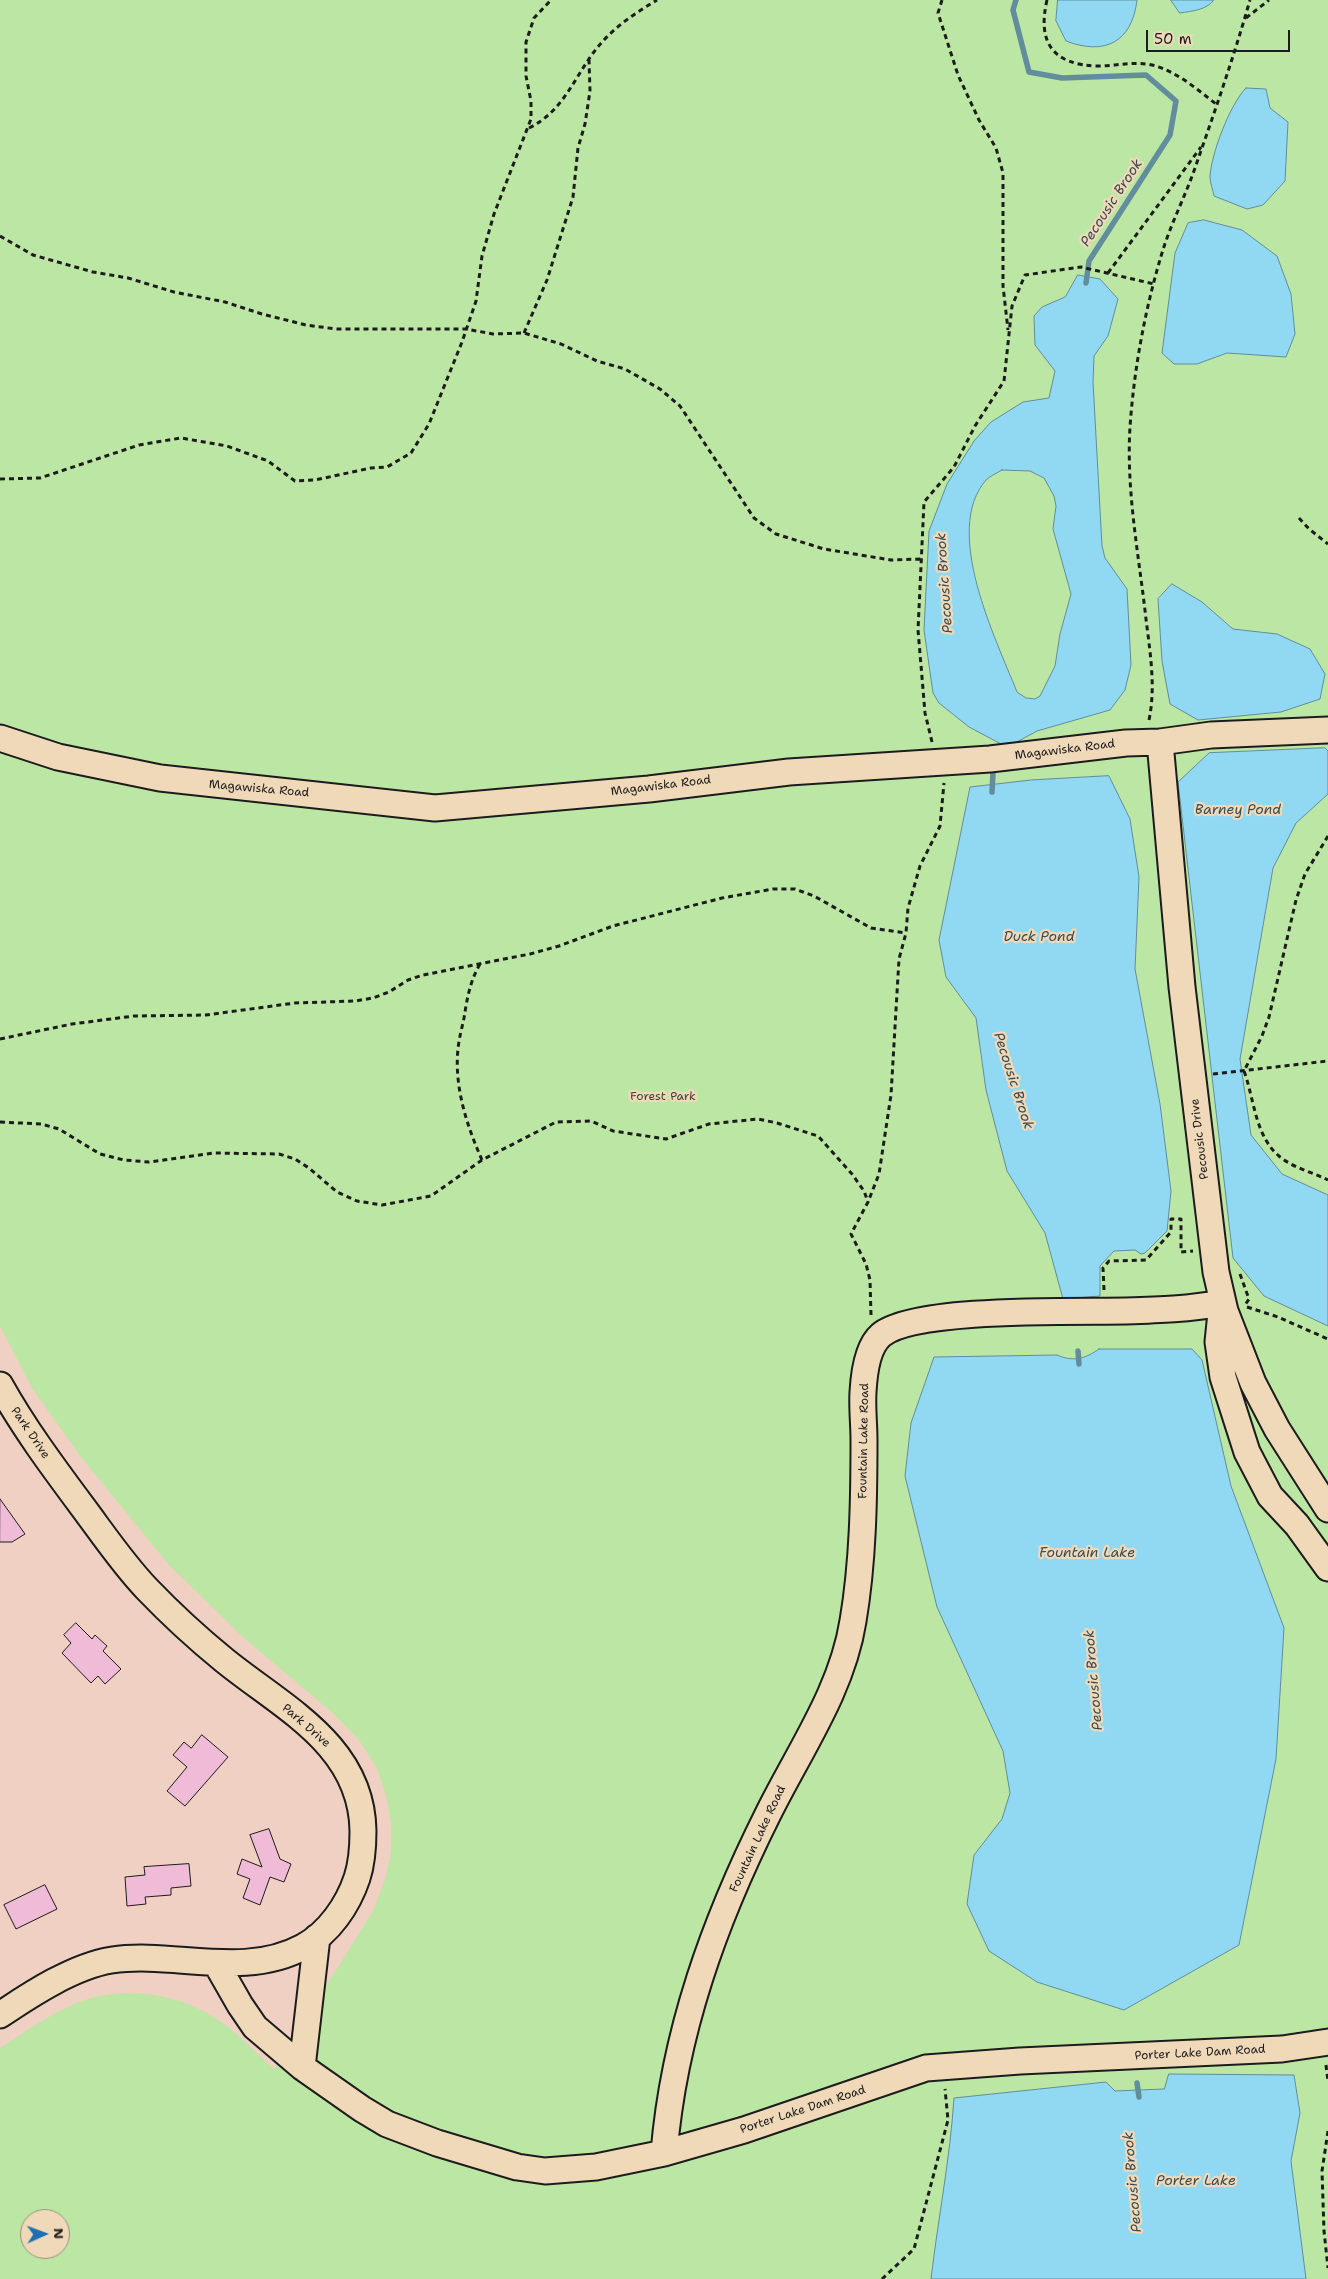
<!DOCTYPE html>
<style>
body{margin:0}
#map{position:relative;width:1328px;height:2279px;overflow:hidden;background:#f0d0c2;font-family:"Shantell Sans",sans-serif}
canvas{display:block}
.north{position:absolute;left:20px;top:2209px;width:50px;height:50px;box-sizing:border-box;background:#f0d9b9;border:1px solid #9b8d7a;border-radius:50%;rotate:88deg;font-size:14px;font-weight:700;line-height:20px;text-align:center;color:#1c1c1c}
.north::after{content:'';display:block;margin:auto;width:18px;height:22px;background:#1f6fb2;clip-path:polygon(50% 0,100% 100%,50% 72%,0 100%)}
.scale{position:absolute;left:1146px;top:30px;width:144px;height:22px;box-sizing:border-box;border:2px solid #1c1c1c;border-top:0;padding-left:6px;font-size:15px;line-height:18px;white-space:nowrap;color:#1c1c1c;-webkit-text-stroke:4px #f0d9b9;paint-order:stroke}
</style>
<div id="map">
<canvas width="1328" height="2279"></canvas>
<div class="north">N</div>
<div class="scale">50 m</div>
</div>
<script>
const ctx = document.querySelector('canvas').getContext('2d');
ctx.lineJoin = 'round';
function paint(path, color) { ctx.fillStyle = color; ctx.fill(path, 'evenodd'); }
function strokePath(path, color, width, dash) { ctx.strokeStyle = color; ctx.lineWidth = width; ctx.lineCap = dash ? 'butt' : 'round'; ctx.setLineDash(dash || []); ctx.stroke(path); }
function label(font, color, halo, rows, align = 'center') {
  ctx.font = font + ' "Shantell Sans",sans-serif'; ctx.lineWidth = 4.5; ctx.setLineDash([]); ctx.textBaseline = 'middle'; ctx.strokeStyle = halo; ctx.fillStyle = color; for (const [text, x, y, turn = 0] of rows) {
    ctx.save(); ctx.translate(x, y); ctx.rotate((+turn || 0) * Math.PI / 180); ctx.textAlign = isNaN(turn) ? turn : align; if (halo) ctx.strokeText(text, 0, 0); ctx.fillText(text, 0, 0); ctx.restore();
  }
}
paint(new Path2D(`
 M0 0H1328V2279H0V2048C23 2033 47 2016 72 2005 117 1985 172 1991 214 2017 237 2031 254 2052 274 2069L373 1911 385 1880 391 1852V1825L387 1799 377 1768 359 1740 334 1714 244 1638 169 1565 81 1457 32 1388 0 1326ZM30 2219H60V2249H30Z`), '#bce6a3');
const water = new Path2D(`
 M1058 0H1137C1132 42 1105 56 1066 41L1056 21Z
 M1171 0H1214C1206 10 1193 11 1180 13Z
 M1246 88 1266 89 1270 108 1288 122 1285 181 1263 205 1247 209 1214 196C1213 190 1210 183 1210 177 1211 154 1230 104 1246 88Z
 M1204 220 1242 230 1277 256 1291 294 1295 334 1286 357 1227 353 1197 364H1174L1162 353 1175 253 1188 223Z
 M1078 275 1100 279 1118 299 1108 336 1094 356 1093 382 1102 546 1105 558 1127 589 1131 665 1125 690 1110 710 1037 731 1015 743 1003 745 969 727 939 703 933 693 924 630 929 531 947 484 974 441 991 422 1023 402 1049 398 1055 371 1035 345 1034 316 1042 307 1065 297ZM1002 470 1030 471 1044 478 1054 496 1056 506 1053 529 1071 594 1060 634 1055 666 1040 696 1035 699 1026 698 1017 692C996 639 942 531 986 480 990 476 997 473 1002 470Z
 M1172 584 1202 602 1233 629 1277 634 1310 649 1325 674 1320 699 1281 712 1198 720 1170 704 1162 661 1158 599Z
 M1325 748 1328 751V794L1296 823 1273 868 1240 1059 1251 1135 1282 1174 1328 1195V1326L1264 1296 1233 1258 1178 782 1209 753Z
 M1109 776 1130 819 1139 877 1135 969 1160 1104 1171 1191 1167 1231 1145 1253 1141 1254 1135 1250 1114 1251 1100 1266V1296L1063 1299 1045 1233 1007 1171 986 1090 976 1018 946 977 939 940 970 787 1031 780Z
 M1099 1349H1192L1202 1360 1231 1486 1284 1628 1276 1759 1239 1945 1124 2010 1037 1982 989 1951 967 1904 974 1855 1002 1819 1010 1793 1003 1751 937 1607 905 1476 911 1423 934 1357 1057 1355C1073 1362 1085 1359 1099 1349Z
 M1169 2074 1294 2075 1300 2113 1291 2161 1306 2279H931C938 2219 950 2159 954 2098L1106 2082 1115 2091 1164 2089Z`);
paint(water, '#91d9f3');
strokePath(water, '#628d9d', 1);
strokePath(new Path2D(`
 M1016 0 1013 10 1029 72 1062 78 1146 75 1176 101 1170 135 1089 261 1086 283
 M992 792 993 773
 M1078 1351 1079 1364
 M1137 2083 1139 2097`), '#628d9d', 5.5);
const building = new Path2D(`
 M0 1499 25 1534 12 1542H0Z
 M76 1623 92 1639 95 1635 107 1646 103 1651 121 1669 105 1684 98 1676 91 1683 62 1653 71 1643 64 1635Z
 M202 1735 228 1757 185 1806 167 1791 187 1767 173 1755 184 1742 191 1748Z
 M269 1829 280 1859 291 1864 284 1882 270 1877 260 1905 243 1898 250 1879 237 1874 242 1859 262 1867 250 1835Z
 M189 1864 191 1886 171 1888V1895L145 1897 146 1904 127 1906 125 1877 145 1875 144 1867Z
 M45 1885 57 1909 16 1929 4 1905Z`);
paint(building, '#efbbd7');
strokePath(building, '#1c1c1c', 1);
const minor = new Path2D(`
 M0 738 58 757 160 778 435 808 649 789 789 772 990 759 1126 743 1160 742 1211 735 1328 730
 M1160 742 1182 987 1216 1272 1225 1311 1253 1383 1277 1429 1328 1509
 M0 1385C24 1428 53 1467 82 1506 103 1534 123 1564 147 1589 171 1614 197 1638 224 1660 283 1708 362 1745 363 1831 363 1847 362 1863 357 1878 348 1905 329 1933 303 1947 244 1979 174 1951 112 1960 74 1966 31 1994 0 2015
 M216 1963 240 2005 255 2027 302 2067 362 2109 387 2124 437 2143 517 2167 545 2171 596 2167 664 2153 744 2130 926 2068 1020 2061 1282 2049 1328 2042
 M302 2067 317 1937
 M664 2153C674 2033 714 1922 768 1814 799 1751 842 1691 853 1621 863 1562 864 1500 864 1440 864 1424 862 1408 863 1392 864 1374 867 1347 881 1335 914 1307 1077 1312 1126 1311 1158 1310 1190 1309 1222 1303L1218 1342 1223 1377 1247 1452 1270 1496 1297 1525 1328 1568`);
strokePath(minor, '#1c1c1c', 29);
strokePath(new Path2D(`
 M942 0 938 13 958 75 979 120 996 148 1003 173V286L1008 330
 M1047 0C1037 43 1053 65 1098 66 1116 66 1133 61 1152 65 1176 71 1197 89 1216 104
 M1246 18 1269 0
 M529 128C564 111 574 77 597 48 613 28 635 13 657 0
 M0 236 33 255 93 272 128 278 174 292 225 302 262 314 306 325 336 329H466L493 334 524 333 561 344 597 361 625 369 660 389 680 406 754 518 776 534 824 549 891 560 921 559
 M1108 273 1201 147
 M524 333 547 280 573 197 578 148 585 124 590 91 589 60
 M0 479 40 478 139 445 181 438 227 446 268 461 295 481 315 480 371 468 387 467 411 453 429 424 462 342 476 301 482 256 494 214 531 119V101L526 76V42L534 18 551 0
 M1299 518 1309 529 1328 544
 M1149 720C1156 687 1150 652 1146 619 1139 556 1126 491 1130 427 1134 369 1145 309 1162 253 1171 223 1186 195 1196 165 1215 111 1234 56 1250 0
 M932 742 925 713 918 630 924 502 954 467 975 426 1004 381 1012 306 1025 275 1081 267 1154 284
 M1328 836 1305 874 1296 900 1269 1017 1262 1036 1244 1071C1254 1098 1255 1136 1279 1156 1293 1168 1312 1172 1328 1180
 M480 964C470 981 467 999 464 1018 462 1028 459 1038 458 1049 454 1087 467 1126 482 1160
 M0 1039 72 1024 134 1016 206 1015 295 1003 355 1001 373 998 389 992 408 980 423 975 530 954 559 946 613 926 722 898 773 889H795L814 896 871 928 906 933
 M1213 1074 1328 1061
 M0 1122 41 1124 59 1129 100 1154 124 1160 149 1162 214 1153 279 1154 295 1159 309 1168 337 1192 357 1201 382 1205 431 1196 482 1160 556 1122 591 1121 613 1131 666 1139 709 1124 758 1119 777 1123 818 1136 852 1174 864 1191 868 1202
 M1240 1274 1249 1299 1245 1305
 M1104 1290 1103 1268 1109 1261 1146 1260 1171 1232V1219H1181V1252L1193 1251
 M1247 1307 1278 1317 1328 1339
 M871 1315 870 1280 866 1264 851 1234 868 1202 879 1174 891 1095 899 959 906 933 908 908 920 866 940 826 944 783
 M1326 2065 1328 2081
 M1328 2131 1322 2171 1324 2231 1328 2268
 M882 2279 914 2249 948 2120 945 2089`), '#1c1c1c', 3, [5, 4]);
strokePath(minor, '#f0d9b9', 25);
label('12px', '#1c1c1c', '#f0d9b9', [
 ["Magawiska Road",1065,750,-7],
 ["Magawiska Road",661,786,-7],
 ["Magawiska Road",259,789,5],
 ["Pecousic Drive",1200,1139,-97],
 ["Park Drive",30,1433,56],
 ["Fountain Lake Road",864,1441,-89],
 ["Park Drive",306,1726,41],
 ["Fountain Lake Road",758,1839,-65],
 ["Porter Lake Dam Road",1200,2053,-3],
 ["Porter Lake Dam Road",803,2110,-18]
]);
label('12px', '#3c4437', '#f0d9b9', [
 ["Forest Park",663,1097]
]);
label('italic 14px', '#394b52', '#f0d9b9', [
 ["Pecousic Brook",1112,203,-57],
 ["Pecousic Brook",945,583,-94],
 ["Barney Pond",1238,810],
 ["Duck Pond",1039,937],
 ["Pecousic Brook",1013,1081,72],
 ["Fountain Lake",1087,1553],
 ["Pecousic Brook",1094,1680,-95],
 ["Porter Lake",1196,2181],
 ["Pecousic Brook",1133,2182,-95]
]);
</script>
